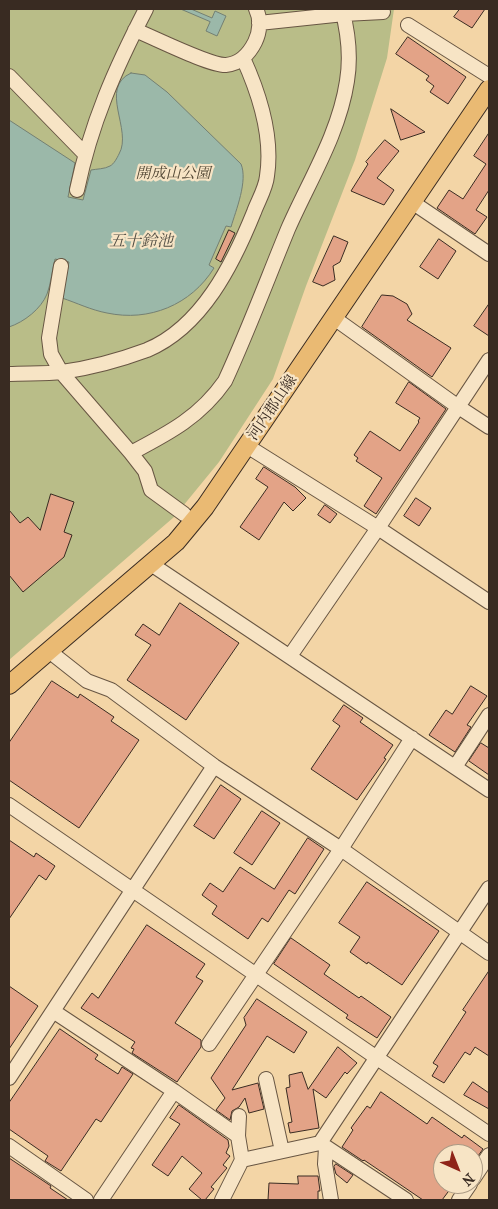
<!DOCTYPE html>
<meta charset="utf-8">
<style>
body{margin:0}
#map{position:relative;width:498px;height:1209px;overflow:hidden;background:#f3d5a6;font-family:"IM FELL French Canon",serif}
canvas{display:block}
.frame{position:absolute;inset:0;border:10px solid #392b22;pointer-events:none}
.north{position:absolute;left:433px;top:1144px;width:50px;height:50px;box-sizing:border-box;background:#f7e4c5;border:1px solid #ab9a84;border-radius:50%;rotate:136deg;font-size:14px;font-weight:700;line-height:20px;text-align:center;color:#392b22}
.north::after{content:'';display:block;margin:auto;width:18px;height:22px;background:#8f2418;clip-path:polygon(50% 0,100% 100%,50% 72%,0 100%)}
</style>
<div id="map">
<canvas width="498" height="1209"></canvas>
<div class="frame"></div>
<div class="north">N</div>
</div>
<script>
const ctx = document.querySelector('canvas').getContext('2d');
ctx.lineJoin = 'round';
function paint(path, color) { ctx.fillStyle = color; ctx.fill(path, 'evenodd'); }
function strokePath(path, color, width, dash) { ctx.strokeStyle = color; ctx.lineWidth = width; ctx.lineCap = dash ? 'butt' : 'round'; ctx.setLineDash(dash || []); ctx.stroke(path); }
function label(font, color, halo, rows, align = 'center') {
  ctx.font = font + ' "IM FELL French Canon","Noto Serif JP",serif'; ctx.lineWidth = 4.5; ctx.setLineDash([]); ctx.textBaseline = 'middle'; ctx.strokeStyle = halo; ctx.fillStyle = color; for (const [text, x, y, turn = 0] of rows) {
    ctx.save(); ctx.translate(x, y); ctx.rotate((+turn || 0) * Math.PI / 180); ctx.textAlign = isNaN(turn) ? turn : align; if (halo) ctx.strokeText(text, 0, 0); ctx.fillText(text, 0, 0); ctx.restore();
  }
}
paint(new Path2D(`
 M9 9H394L387 58 355 160 306 286 273 379 219 462 174 517 9 660Z`), '#b9bd88');
const water = new Path2D(`
 M181 9H191L212 18 215 11 226 16 217 36 206 31 210 22Z
 M131 73 145 75 167 92 241 164C248 181 236 210 231 227L226 226 209 265 214 268C191 305 149 322 107 313 91 310 77 303 62 298L69 262 55 259C52 270 51 284 47 294 41 309 24 322 9 327V120L75 163 68 197 83 200 91 170C96 169 105 169 110 166 114 164 117 158 119 154 133 130 98 88 131 73Z`);
paint(water, '#9bb8a9');
strokePath(water, '#748073', 1);
const building = new Path2D(`
 M460 9H485L472 28 454 17Z
 M408 37 466 77 448 104 430 92 434 86 426 80 429 76 396 54Z
 M391 109 425 132 401 140Z
 M489 133V190L476 210 487 217 475 234 437 208 449 190 463 199 486 164 474 156Z
 M385 140 399 151 377 178 394 190 384 205 351 191 368 164 366 162Z
 M229 230 235 233 221 262 216 259Z
 M334 236 348 242 340 262 333 266 335 280 323 286 313 282Z
 M439 239 456 251 438 279 420 267Z
 M382 295 393 296 407 304 412 314 407 320 451 348 432 377 362 327Z
 M489 304V336L474 326Z
 M409 382 446 409 376 514 364 506 382 478 356 461 358 458 354 455 370 431 400 451 419 422 418 421 420 418 396 403Z
 M264 467 295 487 306 498 293 511 284 502 259 540 240 527 268 487 256 479Z
 M51 494 74 502 64 532 72 535 64 557 23 592 9 575V510L20 523 28 517 40 530Z
 M416 498 431 508 419 526 404 516Z
 M325 505 337 514 330 523 318 515Z
 M180 603 239 643 186 720 127 680 151 645 135 635 143 624 159 635Z
 M52 681 78 698 80 694 114 717 111 721 139 740 79 828 9 780V743Z
 M471 686 487 696 467 725 471 727 455 752 429 735 446 710 452 714Z
 M344 705 363 718 360 722 393 745 384 758 386 759 357 800 311 769 340 726 333 721Z
 M481 743 489 748V775L469 761Z
 M221 785 241 799 214 839 194 826Z
 M262 811 280 823 252 865 234 853Z
 M308 838 324 849 295 894 289 890 268 922 262 918 248 939 212 914 217 906 202 895 210 883 223 892 240 867 274 889Z
 M9 840 34 857 36 853 55 866 46 880 39 875 9 919Z
 M367 882 439 931 402 985 368 962 367 964 350 952 360 937 339 923Z
 M147 925 205 964 196 977 203 981 175 1023 201 1040V1047L177 1082 132 1053 134 1049 131 1048 135 1042 81 1008 92 993 98 998Z
 M291 938 330 965 324 974 359 998 361 996 391 1017 377 1038 346 1018 348 1015 274 964Z
 M489 971V1056L475 1047 470 1055 465 1052 444 1083 432 1076 438 1066 433 1063 466 1012 463 1010Z
 M9 986 38 1006 9 1049Z
 M257 999 307 1032 294 1053 267 1036 232 1090 258 1083 264 1109 249 1113 245 1098 239 1107 232 1111 230 1120 216 1110 225 1098 211 1078 246 1025 244 1018Z
 M60 1029 98 1055 95 1059 118 1074 122 1067 133 1074 101 1122 96 1119 61 1171 45 1161 48 1156 9 1129V1103Z
 M338 1047 357 1063 347 1074 345 1072 326 1098 313 1089 319 1128 290 1133 288 1123 292 1122 286 1088 290 1087 289 1075 302 1072 308 1089Z
 M473 1082 489 1093V1109L464 1095Z
 M381 1092 427 1124 432 1117 462 1138 464 1135 483 1149 473 1163V1154H443V1184H454L442 1200H423L364 1160 363 1161 342 1147 353 1130 351 1128 367 1106 370 1108Z
 M179 1105 228 1140 229 1146 226 1153 230 1156 223 1165 227 1168 211 1187 214 1189 205 1200H202L189 1189 202 1173 182 1156 168 1176 152 1165 180 1124 170 1118Z
 M9 1158 51 1186 50 1188 68 1200H9Z
 M336 1164 353 1175 347 1183 336 1174 334 1167Z
 M298 1176H318L320 1191H318V1200H268L269 1183 298 1184Z`);
paint(building, '#e3a387');
strokePath(building, '#392b22', 1);
const minor = new Path2D(`
 M259 23 344 14 383 12
 M408 25 489 76
 M135 30C153 37 210 66 226 65 239 64 249 54 255 42 260 32 261 19 256 9
 M9 76 85 154
 M77 190C91 123 115 69 146 9
 M412 202 489 254
 M61 266 49 338 51 354 61 372 131 453 145 471 151 490 184 514
 M334 318 457 406 489 427
 M9 374C26 373 45 374 62 372 90 368 120 360 147 350 202 327 233 264 254 212 258 201 266 188 267 176 273 137 259 93 243 58
 M247 446 378 528 489 602
 M131 453C169 433 200 417 225 381 248 331 267 280 288 229 309 181 339 134 347 81 351 57 348 32 342 9
 M151 564 489 790
 M49 651 87 681 111 690 214 766 341 849 489 953
 M290 656 378 528 489 360
 M455 767 489 715
 M9 805 377 1058 489 1134
 M53 1011 174 1091 238 1136
 M209 1044 341 849 412 738
 M9 1078 214 766
 M266 1079 282 1151
 M239 1116 238 1136 242 1160
 M320 1143 406 1200
 M9 1146 86 1200
 M326 1147 325 1164 331 1200
 M473 1179 489 1155
 M101 1200 174 1091
 M222 1200 242 1160 320 1143 489 888
 M459 1200 470 1184`);
const major = new Path2D(`
 M9 685 176 542 205 507 489 89`);
strokePath(minor, '#685643', 16);
strokePath(major, '#392b22', 20);
strokePath(minor, '#f7e4c5', 14);
strokePath(major, '#eaba73', 18);
label('italic 15px', '#534836', '#f7e4c5', [
 ["開成山公園",173,174]
]);
label('15px', '#392b22', '#f7e4c5', [
 ["河内郡山線",273,408,-56]
]);
label('italic 16px', '#524e44', '#f7e4c5', [
 ["五十鈴池",141,242]
]);
</script>
